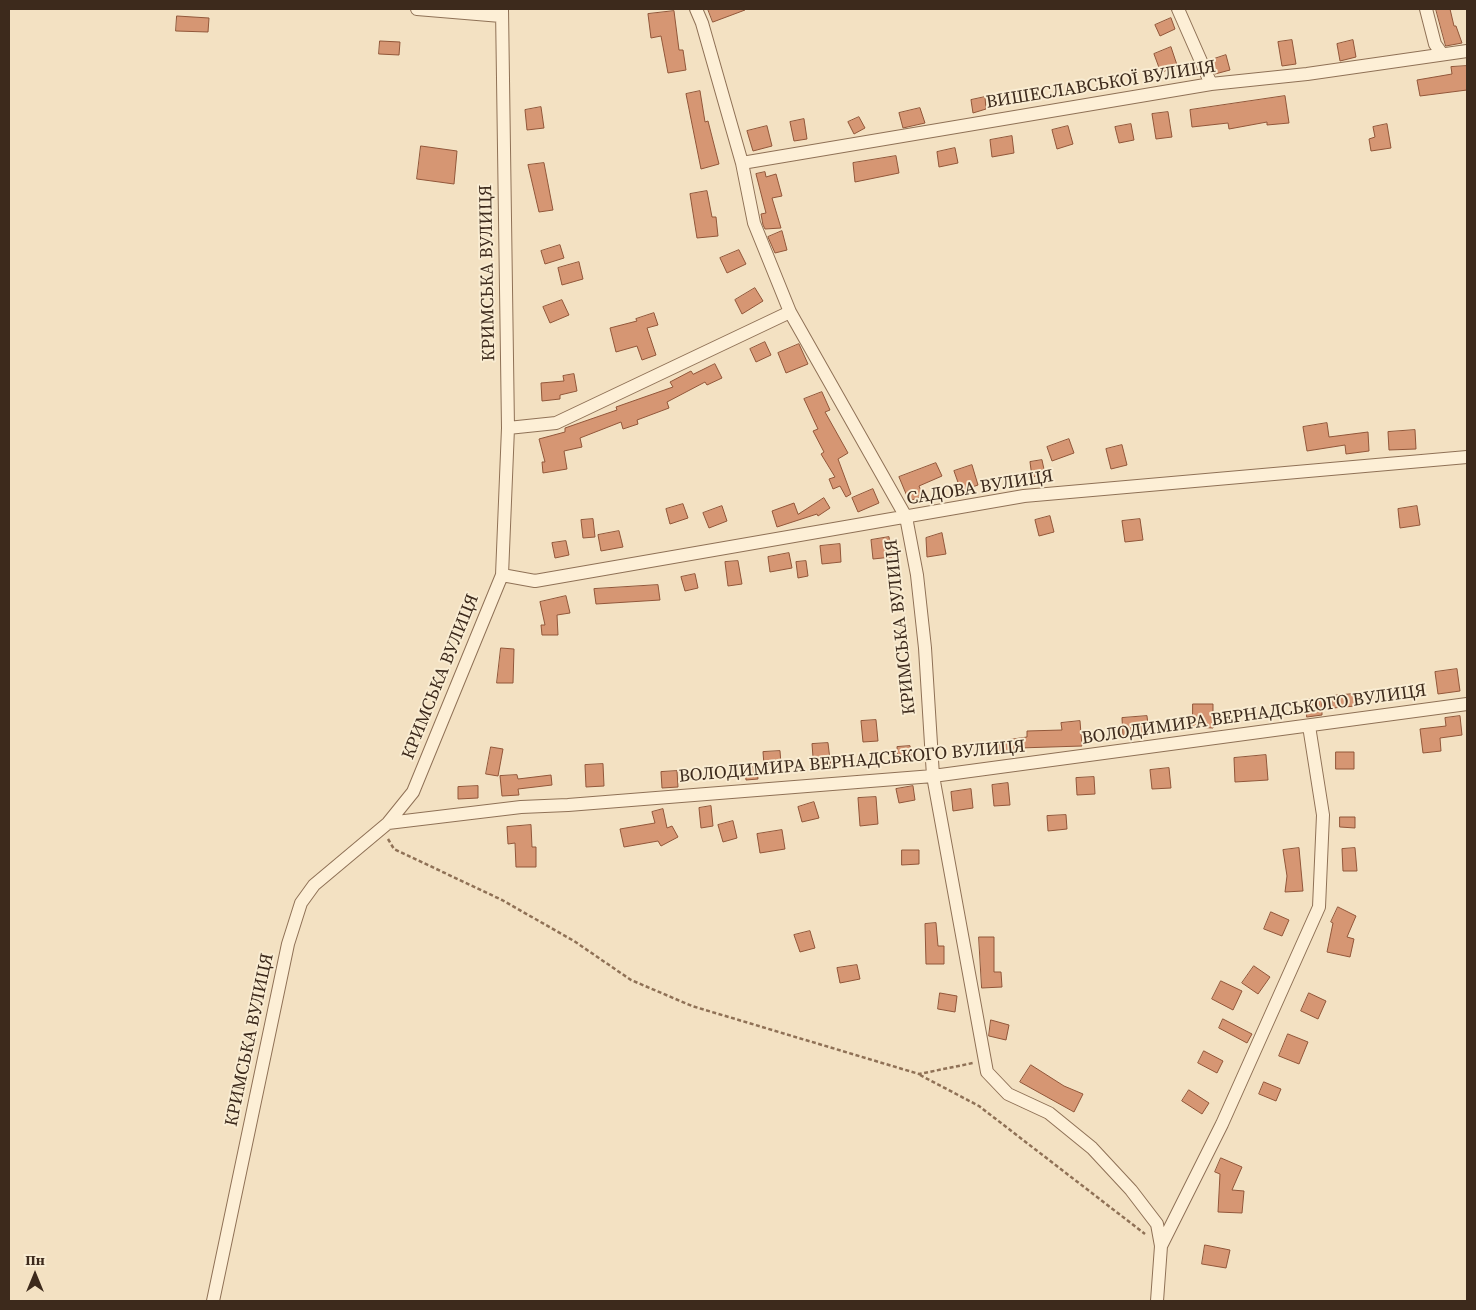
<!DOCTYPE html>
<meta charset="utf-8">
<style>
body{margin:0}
#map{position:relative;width:1476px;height:1310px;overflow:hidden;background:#f3e1c2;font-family:"Source Serif 4",serif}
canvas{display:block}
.frame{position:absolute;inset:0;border:10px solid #3d2a1c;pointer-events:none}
.north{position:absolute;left:10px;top:1250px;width:50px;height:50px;-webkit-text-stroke:4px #f9ecd2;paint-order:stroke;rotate:0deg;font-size:14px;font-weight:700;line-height:20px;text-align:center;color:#3d2a1c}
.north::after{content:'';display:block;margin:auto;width:18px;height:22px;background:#3d2a1c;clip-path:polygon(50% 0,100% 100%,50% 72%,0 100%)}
</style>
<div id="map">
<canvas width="1476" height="1310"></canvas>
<div class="frame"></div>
<div class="north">Пн</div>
</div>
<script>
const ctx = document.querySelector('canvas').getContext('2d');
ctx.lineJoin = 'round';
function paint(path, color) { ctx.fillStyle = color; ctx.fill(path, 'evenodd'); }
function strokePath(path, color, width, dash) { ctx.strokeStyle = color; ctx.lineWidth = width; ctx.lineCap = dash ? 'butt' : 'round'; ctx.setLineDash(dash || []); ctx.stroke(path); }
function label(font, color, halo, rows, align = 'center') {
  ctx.font = font + ' "Source Serif 4",serif'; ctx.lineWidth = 4; ctx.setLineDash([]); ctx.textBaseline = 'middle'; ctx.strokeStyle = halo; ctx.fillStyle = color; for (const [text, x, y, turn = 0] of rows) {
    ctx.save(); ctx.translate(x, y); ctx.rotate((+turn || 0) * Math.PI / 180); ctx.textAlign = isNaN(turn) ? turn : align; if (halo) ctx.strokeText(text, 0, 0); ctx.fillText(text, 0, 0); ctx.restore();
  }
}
const building = new Path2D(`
 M708 9H745V10L713 22Z
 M1436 9H1450L1454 26H1456L1462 43 1446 46Z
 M674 11 679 50H683L686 70 668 73 661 36 651 38 648 14Z
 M177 16 209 18 208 32 176 31Z
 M1171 18 1175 29 1160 36 1155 25Z
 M1292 40 1296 64 1282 66 1278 42Z
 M1353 40 1356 57 1340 61 1337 44Z
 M380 41 400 42 399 55 379 54Z
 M1171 47 1177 65 1161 73 1154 54Z
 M1226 55 1230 70 1215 74 1211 60Z
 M1467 66V90L1420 96 1417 80 1452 74 1451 67Z
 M700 91 705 122 708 121 719 164 701 169 686 94Z
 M1285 96 1289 123 1267 125V122L1229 129 1228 123 1192 127 1190 110Z
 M985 97 986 109 973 113 971 100Z
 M541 107 544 128 527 130 525 110Z
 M920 108 925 123 903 128 899 113Z
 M1168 112 1172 137 1156 139 1152 114Z
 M859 117 865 128 854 134 848 122Z
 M804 119 807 139 794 141 790 122Z
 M1131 124 1134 140 1119 143 1115 127Z
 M1387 124 1391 148 1371 151 1369 139 1375 137 1373 127Z
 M767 126 772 146 753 151 747 131Z
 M1068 126 1073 144 1057 149 1052 130Z
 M1012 136 1014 153 992 157 990 140Z
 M421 146 457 151 454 184 417 179Z
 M955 148 958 163 939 167 937 152Z
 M896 156 899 173 855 182 853 163Z
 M544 163 553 210 539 212 528 165Z
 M765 172 766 177 776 174 782 196 772 198 781 228 765 229 763 225 761 214 766 213 756 174Z
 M707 191 712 217H716L718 236 697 238 690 194Z
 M782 231 787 250 775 253 768 237Z
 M560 245 564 258 545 264 541 251Z
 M739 250 746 264 727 273 720 258Z
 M579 262 583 279 562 285 558 268Z
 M755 288 763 301 742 314 735 300Z
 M562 300 569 315 550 323 543 307Z
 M654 313 658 325 647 328 656 355 642 360 637 346 616 352 610 328 637 321 636 319Z
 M765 342 771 355 756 362 750 349Z
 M799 344 808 364 786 373 778 353Z
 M715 364 722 378 707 385 705 382 667 402 669 408 637 420 638 424 623 429 621 422 580 438 582 447 564 451 567 469 543 473 542 462H545L539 439 565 432V428L617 410 616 407 673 387 670 382 691 371 693 374Z
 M574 374 577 391 560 395V399L542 401 541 383 564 381 563 376Z
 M822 392 830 410 825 412 848 453 838 459 851 494 846 497 840 486 833 489 829 479 835 477 821 454 824 452 813 431 818 429 804 399Z
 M1327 423 1329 437 1368 432 1369 451 1346 454 1345 445 1307 451 1303 427Z
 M1415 430 1416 449 1389 450 1388 432Z
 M1069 439 1074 453 1052 461 1047 447Z
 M1122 445 1127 465 1111 469 1106 449Z
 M1042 460 1045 474 1032 477 1030 462Z
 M936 463 942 476 919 486 923 496 909 501 899 477Z
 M972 465 978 485 961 491 954 471Z
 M873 489 879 503 858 512 852 498Z
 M824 498 830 508 818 516 817 514 777 527 772 511 794 503 798 514Z
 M683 504 688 518 670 524 666 509Z
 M722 506 727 521 709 528 703 513Z
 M1417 506 1420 525 1400 528 1398 509Z
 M1050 516 1054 532 1039 536 1035 520Z
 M593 519 595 537 583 538 581 520Z
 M1140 519 1143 540 1125 542 1122 521Z
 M619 531 623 547 601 551 598 535Z
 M942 533 946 554 927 557 926 538Z
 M889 537 892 557 873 559 871 540Z
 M566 541 569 555 555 558 552 543Z
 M840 544 841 562 822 564 820 546Z
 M789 553 792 568 770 572 768 557Z
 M738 561 742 584 728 586 725 562Z
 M806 561 808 576 798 578 796 562Z
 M695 574 698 588 685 591 681 577Z
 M658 585 660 600 596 604 594 589Z
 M566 596 570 613 557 615 558 635H542L541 625H545L540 602Z
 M501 648 514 649 513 683H497Z
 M1457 669 1460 691 1438 694 1435 672Z
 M1354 694 1355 706 1333 708 1331 696Z
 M1307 699H1322V715L1307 717Z
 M1193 704H1213V728L1193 727Z
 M1147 716 1149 733 1123 736 1122 718Z
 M1460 716 1462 735 1440 738 1441 751 1423 753 1420 729 1446 726 1445 718Z
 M876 720 878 741 863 742 861 721Z
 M1080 721 1082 746 1019 748V750L995 753 993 742 1027 737V731L1062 730 1061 723Z
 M828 743 831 768 814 770 812 744Z
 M910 746 912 760 898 761 897 747Z
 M491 747 503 749 498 776 486 774Z
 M780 751 781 764 764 765 763 752Z
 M1336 752H1354V769H1336Z
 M1266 755 1268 780 1235 782 1234 758Z
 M603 764 604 786 586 787 585 765Z
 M757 767 758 779 746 780 745 768Z
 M1169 768 1171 788 1152 789 1150 770Z
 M677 771 678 787 662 788 661 772Z
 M517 775 518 779 551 775 552 785 518 789 519 795 502 796 500 776Z
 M1094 777 1095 794 1077 795 1076 778Z
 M1008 783 1010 805 994 806 992 785Z
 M478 786V798L458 799V787Z
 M913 786 915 800 899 803 896 789Z
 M971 789 973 808 953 811 951 792Z
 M876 797 878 824 860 826 858 798Z
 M814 802 819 818 802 822 798 807Z
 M711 806 713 826 701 828 699 808Z
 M663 809 667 828 672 826 678 837 661 846 658 841 624 847 620 829 655 823 652 812Z
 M1066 815 1067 829 1048 831 1047 816Z
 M1340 817H1355V828L1340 827Z
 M733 821 737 838 723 842 718 825Z
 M531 825 532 847H536V867H516L515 843 508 844 507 827Z
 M782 830 785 849 760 853 757 834Z
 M1299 848 1303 891 1285 892 1287 876 1283 850Z
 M1355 848 1357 871H1343L1342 849Z
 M902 850H919V864L902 865Z
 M1338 907 1356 916 1347 937 1354 939 1350 957 1327 952 1333 923 1331 922Z
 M1271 912 1289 920 1282 936 1264 929Z
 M936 923 938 946H944V964H926L925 924Z
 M810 931 815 948 800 952 794 935Z
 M979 937H994V972H1001L1002 987 982 988Z
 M857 965 860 979 840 983 837 968Z
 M1254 966 1270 977 1258 994 1242 983Z
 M1221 981 1242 991 1233 1010 1212 999Z
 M940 993 957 996 955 1012 938 1009Z
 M1309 993 1326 1001 1318 1019 1301 1011Z
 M1223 1019 1252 1034 1247 1043 1219 1028Z
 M991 1020 1009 1025 1006 1040 989 1036Z
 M1288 1034 1308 1042 1299 1064 1279 1056Z
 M1204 1051 1223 1061 1217 1073 1198 1063Z
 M1031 1065 1064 1086 1083 1094 1074 1112 1020 1082Z
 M1264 1082 1281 1089 1276 1101 1259 1094Z
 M1189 1090 1209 1103 1202 1114 1182 1101Z
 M1221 1158 1242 1167 1232 1190 1244 1191 1242 1213 1218 1212 1220 1174 1215 1172Z
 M1205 1245 1230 1250 1226 1268 1202 1264Z`);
paint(building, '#d69673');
strokePath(building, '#915639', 1);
const minor = new Path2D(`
 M417 9 501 16
 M696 9 702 23 742 163 754 223 790 312 906 517 917 575 925 648 933 776 987 1072 1008 1094 1049 1113 1092 1148 1131 1190 1157 1224 1161 1246 1157 1301
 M1178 9 1211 84
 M1426 9 1435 44 1442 54
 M742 163 1211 84 1307 74 1467 51
 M508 428 556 423 790 312
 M502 575 535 581 1024 496 1467 457
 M388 823 521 807 568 805 933 776 1467 704
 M1161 1246 1222 1124 1319 907 1323 815 1309 726
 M213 1301 288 944 301 903 314 885 388 823 413 792 502 575 508 428 502 9`);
strokePath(minor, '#8f7156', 14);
strokePath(new Path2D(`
 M388 839 394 849 502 900 574 941 631 980 692 1006 919 1074 973 1063
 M920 1075 979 1106 1145 1234`), '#8f7156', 2.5, [4, 2.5]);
strokePath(minor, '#fdefd6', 12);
label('18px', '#3d2a1c', '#f9ecd2', [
 ["ВИШЕСЛАВСЬКОЇ ВУЛИЦЯ",1101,85,-9],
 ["КРИМСЬКА ВУЛИЦЯ",488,273,-91],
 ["САДОВА ВУЛИЦЯ",980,488,-9],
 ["КРИМСЬКА ВУЛИЦЯ",901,627,-96],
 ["КРИМСЬКА ВУЛИЦЯ",441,677,-68],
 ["ВОЛОДИМИРА ВЕРНАДСЬКОГО ВУЛИЦЯ",1254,715,-8],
 ["ВОЛОДИМИРА ВЕРНАДСЬКОГО ВУЛИЦЯ",852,762,-5],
 ["КРИМСЬКА ВУЛИЦЯ",250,1040,-78]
]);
</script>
